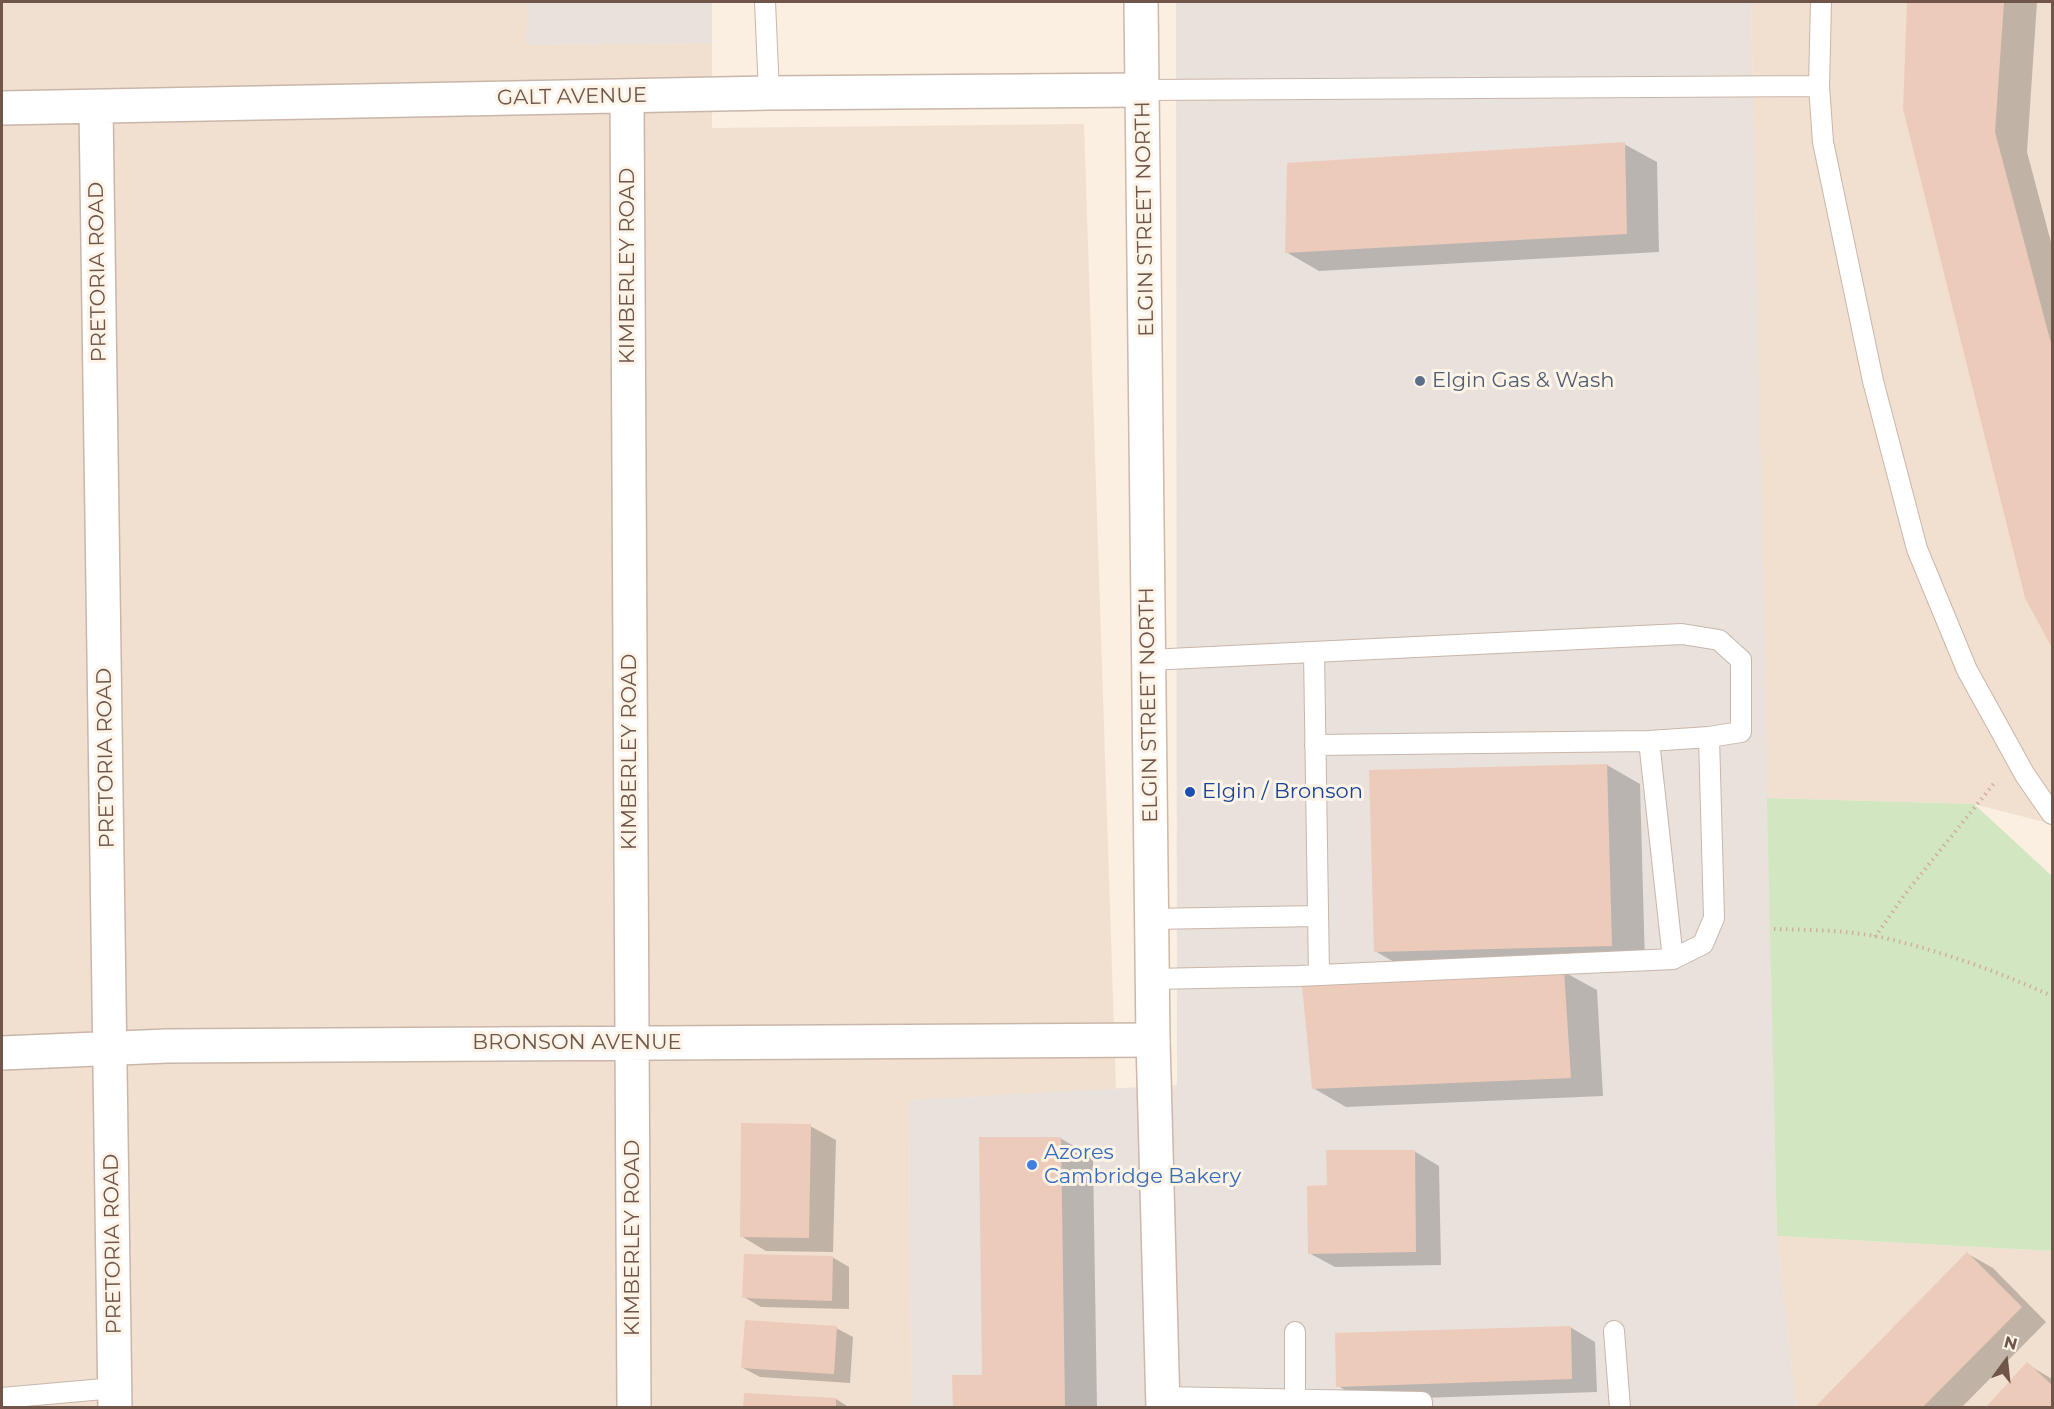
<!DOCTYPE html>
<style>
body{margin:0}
#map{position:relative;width:2054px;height:1409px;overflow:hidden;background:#faefe1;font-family:Montserrat,sans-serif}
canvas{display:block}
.frame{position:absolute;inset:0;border:3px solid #6f554a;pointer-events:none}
.north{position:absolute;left:1976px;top:1331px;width:60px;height:60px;-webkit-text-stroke:4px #fdf3e6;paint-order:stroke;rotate:15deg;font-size:16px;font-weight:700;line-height:24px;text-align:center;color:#6f554a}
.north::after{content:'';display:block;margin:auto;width:21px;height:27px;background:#6f554a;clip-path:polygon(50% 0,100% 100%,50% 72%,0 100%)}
</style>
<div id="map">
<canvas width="2054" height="1409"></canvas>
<div class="frame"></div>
<div class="north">N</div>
</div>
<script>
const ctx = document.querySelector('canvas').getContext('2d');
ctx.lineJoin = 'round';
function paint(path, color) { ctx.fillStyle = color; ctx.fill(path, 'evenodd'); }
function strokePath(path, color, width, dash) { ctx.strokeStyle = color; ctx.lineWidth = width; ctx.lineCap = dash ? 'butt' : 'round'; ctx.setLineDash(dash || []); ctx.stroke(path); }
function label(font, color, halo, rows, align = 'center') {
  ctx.font = font + ' Montserrat,sans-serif'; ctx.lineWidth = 6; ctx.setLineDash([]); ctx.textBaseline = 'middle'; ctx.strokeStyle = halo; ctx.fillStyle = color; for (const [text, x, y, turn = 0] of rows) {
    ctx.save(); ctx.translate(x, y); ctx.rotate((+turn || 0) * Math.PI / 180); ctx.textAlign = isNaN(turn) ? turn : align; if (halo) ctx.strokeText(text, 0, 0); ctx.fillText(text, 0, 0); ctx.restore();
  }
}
paint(new Path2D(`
 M2 2H527V45L712 43V128L1084 124 1116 1089 909 1100 911 1407 2 1408Z
 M1751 2H2052V824L1974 804 1767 798Z
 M1777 1236 2052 1251V1407H1796Z`), '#f1e0d0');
paint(new Path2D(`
 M527 2H712V43L526 45Z
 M1176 2H1751L1777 1236 1796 1407H911L909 1100 1177 1085Z`), '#e9e1dc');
paint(new Path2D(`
 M1767 798 1974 804 2052 876V1251L1777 1236Z`), '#d2e6c1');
paint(new Path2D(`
 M1908 2H2037L2027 152 2052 246V645L2026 598 1904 109Z
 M1624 144 1657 162 1659 252 1319 271 1286 252Z
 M1607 765 1640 784 1645 964 1408 970 1375 951 1370 772Z
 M1564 972 1597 990 1603 1096 1346 1107 1313 1088Z
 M810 1126 836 1140 833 1252 766 1251 741 1236Z
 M1060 1138 1093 1157 1097 1408H954L984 1376Z
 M1414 1151 1439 1166 1441 1265 1335 1267 1309 1253 1328 1186Z
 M1968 1254 1993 1268 2046 1322 1961 1408H1816Z
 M832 1257 849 1267V1309L761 1307 744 1297Z
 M1570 1327 1595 1342 1597 1392 1363 1400 1338 1386Z
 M836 1328 853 1337 850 1383 760 1377 743 1368Z
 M2027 1364 2052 1379V1408L1987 1407Z
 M836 1399 850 1408H745Z`), '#0003');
paint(new Path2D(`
 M1907 2H2004L1995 132 2052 347V648L2025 598 1903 109Z
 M1625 142 1627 234 1285 253 1287 163Z
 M1607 764 1612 946 1374 952 1369 770Z
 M1564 970 1571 1078 1312 1089 1302 985Z
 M741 1123 811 1124 809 1238 740 1237Z
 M979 1137H1061L1065 1408H953L952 1375H982Z
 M1326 1150H1415L1416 1252 1308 1254 1307 1186 1327 1185Z
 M1967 1252 2022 1307 1922 1408H1814Z
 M744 1254 833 1256 832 1301 742 1298Z
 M745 1320 837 1326 834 1374 741 1368Z
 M1571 1326 1572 1379 1336 1387 1335 1333Z
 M2027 1362 2052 1385V1408H1985Z
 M744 1393 836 1398V1408H743Z`), '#edcbbb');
const lane = new Path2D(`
 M765 2 769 93
 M1819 86 1821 2
 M1143 90 1819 86 1823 142 1873 381 1917 549 1967 670 2025 775 2052 814
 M1314 652 1319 975
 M1149 660 1682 634 1719 640 1741 660V732L1709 737 1714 918 1703 944 1673 959 1298 976 1152 979
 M1649 741 1673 959
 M1315 745 1649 741 1709 737
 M1151 919 1318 916
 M1614 1331 1620 1408
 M1163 1397 1422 1402V1408
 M2 1398 115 1388
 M1295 1400V1332`);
const street = new Path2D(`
 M627 96 634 1408
 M2 108 769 93 1143 90
 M96 108 115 1408
 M2 1053 167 1046 1153 1040`);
const secondary = new Path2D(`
 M1141 2 1153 1040 1163 1408`);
strokePath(lane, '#c9b6a9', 22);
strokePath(street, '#c9b6a9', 36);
strokePath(secondary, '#cfb7a9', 36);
strokePath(new Path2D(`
 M1774 929C1813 930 1854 930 1893 940 1947 953 2001 973 2052 996
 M1875 937 1905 894 1996 781`), '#d1af9f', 4, [1.5, 4.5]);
strokePath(lane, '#fff', 20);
strokePath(street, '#fff', 33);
strokePath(secondary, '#fff', 33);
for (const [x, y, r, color] of [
 [1420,381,6,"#5c6f8a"],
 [1190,792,6,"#1a4fb4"],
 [1032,1165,6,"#3f7fe0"]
]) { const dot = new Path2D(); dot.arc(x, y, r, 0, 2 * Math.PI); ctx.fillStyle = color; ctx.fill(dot); strokePath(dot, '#fdf3e6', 2); }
label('21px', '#6f554a', '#fdf3e6', [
 ["GALT AVENUE",572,97,-1],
 ["ELGIN STREET NORTH",1145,219,-91],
 ["KIMBERLEY ROAD",628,266,-90],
 ["PRETORIA ROAD",98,272,-91],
 ["ELGIN STREET NORTH",1149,705,-91],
 ["KIMBERLEY ROAD",630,752,-90],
 ["PRETORIA ROAD",106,758,-91],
 ["BRONSON AVENUE",577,1043],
 ["KIMBERLEY ROAD",633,1238,-90],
 ["PRETORIA ROAD",113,1244,-91]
]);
label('21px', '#4e5e75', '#fdf3e6', [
 ["Elgin Gas & Wash",1432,381]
], 'left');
label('21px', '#164399', '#fdf3e6', [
 ["Elgin / Bronson",1202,792]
], 'left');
label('21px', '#366cbe', '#fdf3e6', [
 ["Azores",1044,1153],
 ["Cambridge Bakery",1044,1177]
], 'left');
</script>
